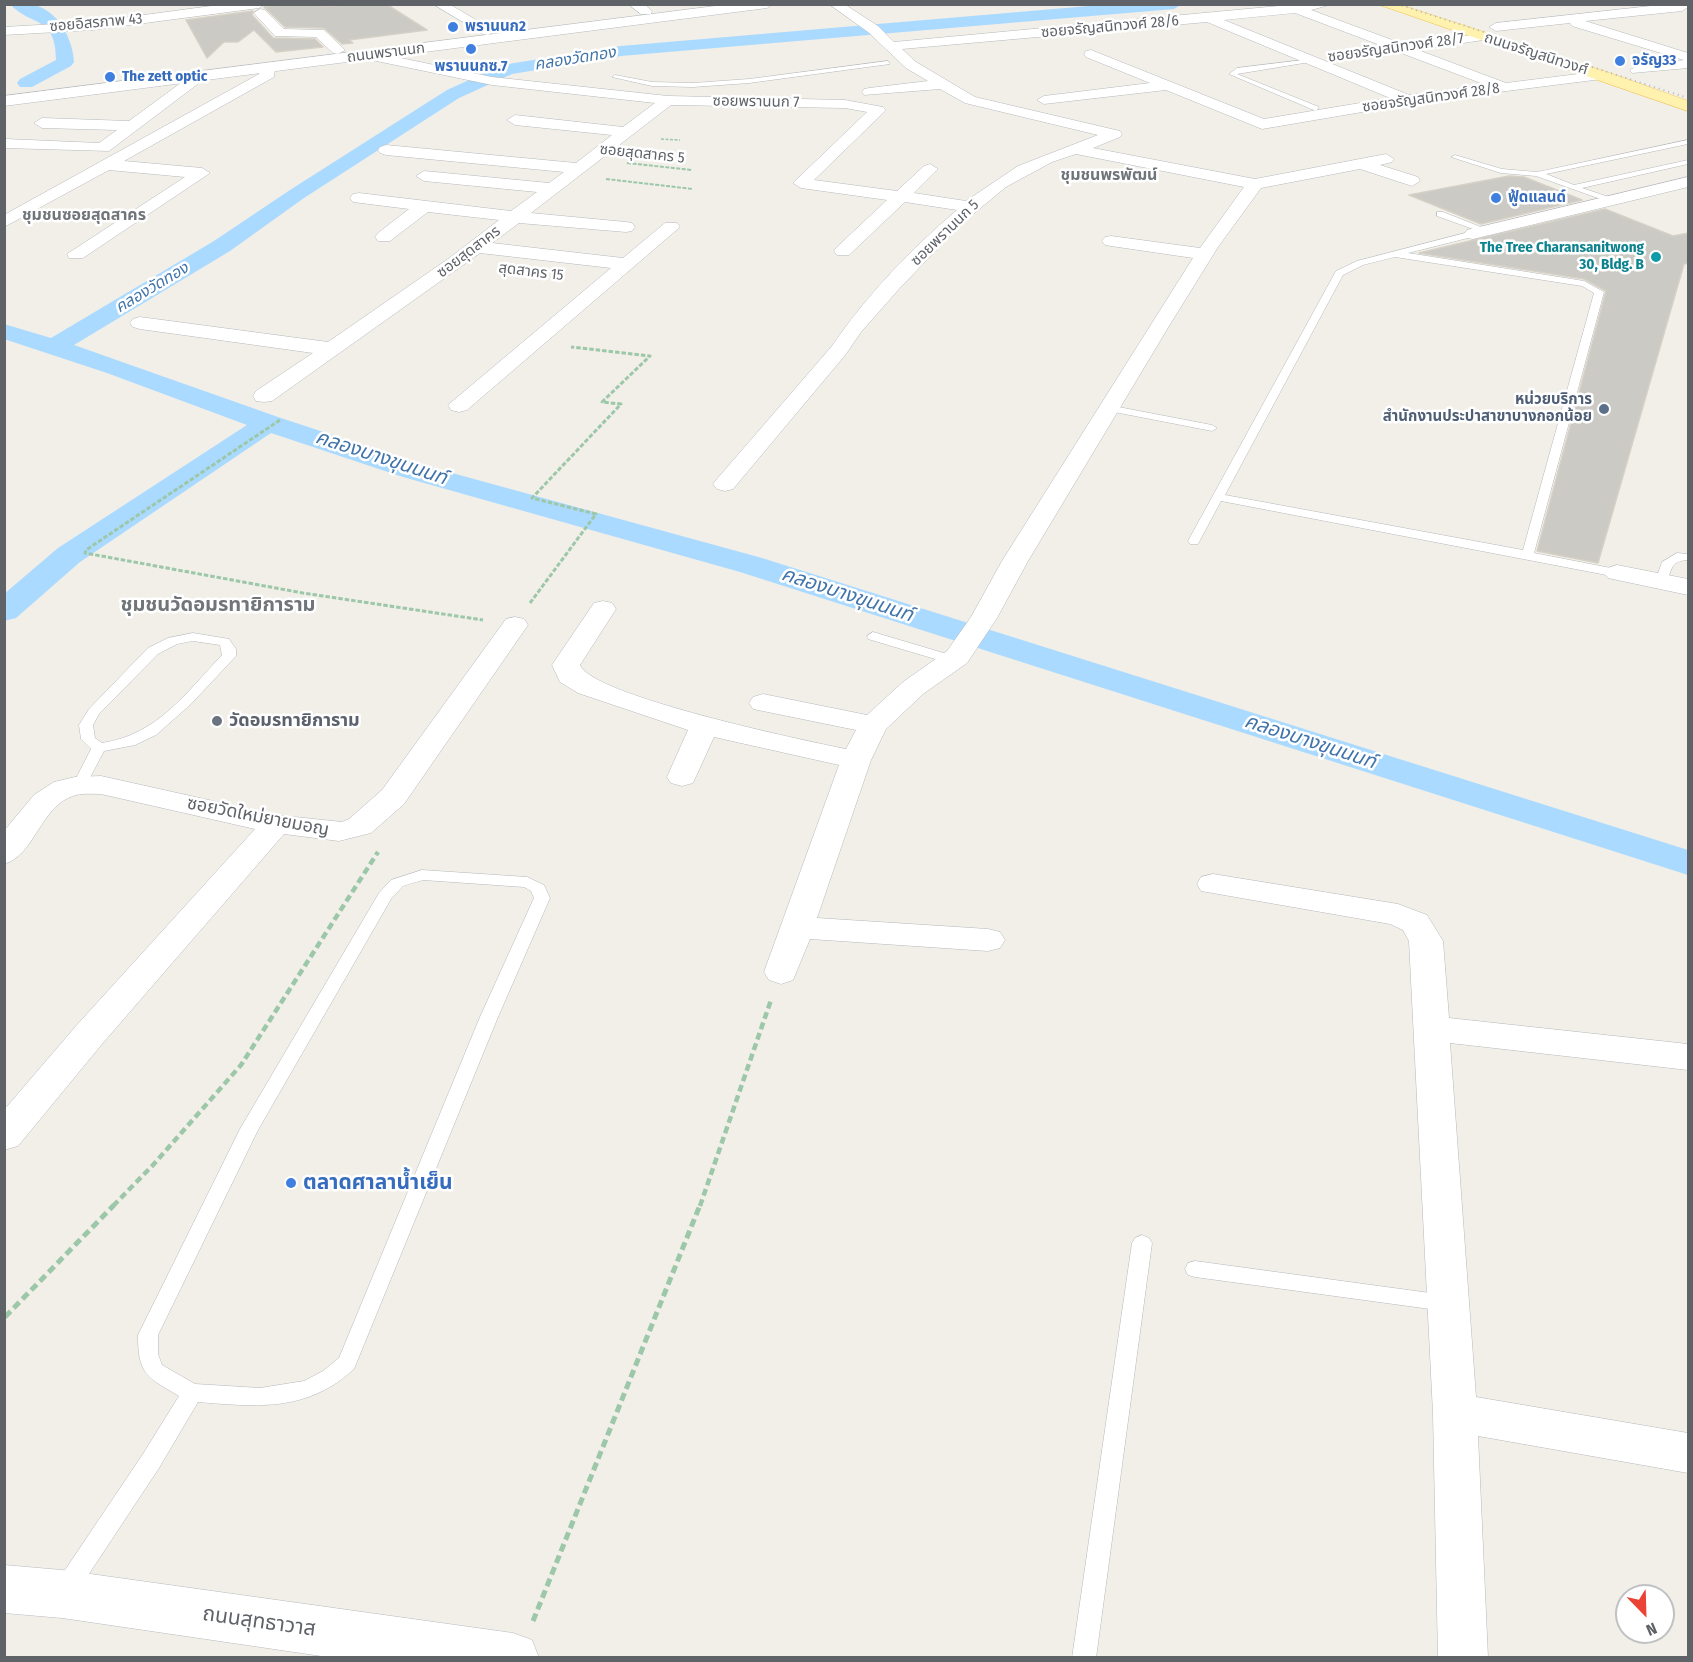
<!DOCTYPE html>
<meta charset="utf-8">
<style>
body{margin:0}
#map{position:relative;width:1693px;height:1662px;overflow:hidden;background:#f1efe8;font-family:"Fira Sans Condensed",sans-serif}
canvas{display:block}
.frame{position:absolute;inset:0;border:6px solid #5f6368;pointer-events:none}
.north{position:absolute;left:1615px;top:1584px;width:60px;height:60px;box-sizing:border-box;background:#fff;border:2px solid #bfc1c3;border-radius:50%;rotate:157deg;font-size:16px;font-weight:700;line-height:24px;text-align:center;color:#5f6368}
.north::after{content:'';display:block;margin:auto;width:21px;height:27px;background:#ea4335;clip-path:polygon(50% 0,100% 100%,50% 72%,0 100%)}
</style>
<div id="map">
<canvas width="1693" height="1662"></canvas>
<div class="frame"></div>
<div class="north">N</div>
</div>
<script>
const ctx = document.querySelector('canvas').getContext('2d');
ctx.lineJoin = 'round';
function paint(path, color) { ctx.fillStyle = color; ctx.fill(path, 'evenodd'); }
function strokePath(path, color, width, dash) { ctx.strokeStyle = color; ctx.lineWidth = width; ctx.lineCap = dash ? 'butt' : 'round'; ctx.setLineDash(dash || []); ctx.stroke(path); }
function label(font, color, halo, rows, align = 'center') {
  ctx.font = font + ' "Fira Sans Condensed","Noto Sans Thai",sans-serif'; ctx.lineWidth = 5; ctx.setLineDash([]); ctx.textBaseline = 'middle'; ctx.strokeStyle = halo; ctx.fillStyle = color; for (const [text, x, y, turn = 0] of rows) {
    ctx.save(); ctx.translate(x, y); ctx.rotate((+turn || 0) * Math.PI / 180); ctx.textAlign = isNaN(turn) ? turn : align; if (halo) ctx.strokeText(text, 0, 0); ctx.fillText(text, 0, 0); ctx.restore();
  }
}
paint(new Path2D(`
 M10 4C17 4 24 4 30 4 57 8 73 38 74 62L71 66 32 87H20L17 83 20 79 56 60C56 15 31 27 10 4Z
 M1112 4H1182L1174 9 621 56 512 74 459 98 304 198 230 251 74 345 278 417 423 465 762 558 1688 850V875L740 572 403 477 271 433 80 562 16 618 4 621V594L58 548 247 425 107 373 4 339V324L51 338 214 241 290 190 447 90 502 65 621 46Z`), '#aadaff');
const building = new Path2D(`
 M284 4 330 6 386 4 427 30 349 40 353 43 342 44 324 28 285 27 264 7Z
 M253 11 252 15 273 38 315 39 323 47 276 52 254 30 238 42H224L207 58 186 20Z
 M1509 176 1524 177 1582 200 1481 224 1409 195Z
 M1605 209 1673 236 1689 233V263L1684 264 1598 563 1537 551 1606 291 1584 279 1419 253Z`);
paint(building, '#cccac5');
strokePath(building, '#d6d1c6', 1.5);
const lane = new Path2D(`
 M1312 59 1310 62 1237 74 1319 107 1316 111 1229 74 1237 68Z
 M888 61 890 64 749 83 693 87 652 86 612 77 615 75 652 82 693 83 749 79Z
 M1688 140V144L1546 174 1574 185 1688 160V164L1582 188 1612 198V202H1609L1536 176 1501 173 1451 157 1455 155 1502 169 1537 172Z
 M1437 212H1443L1491 231 1484 233 1437 216Z
 M1473 231 1476 232V236L1408 253 1584 281 1604 292 1534 553 1621 570V576L1617 577 1221 501 1198 544H1190L1188 541 1336 271 1357 261ZM1395 257 1582 286 1594 293 1523 550 1225 495 1343 275 1363 265Z
 M1108 405 1212 425 1217 428 1212 431 1104 410 1103 408Z
 M1677 553 1688 554V560C1669 561 1673 570 1665 585H1657L1655 582 1662 562Z
 M873 632 957 657 959 660 952 664 868 639 867 636Z
 M193 633 229 639 236 649V656L191 704 156 735 135 745 104 751 84 789H74L72 786 91 749 81 739 79 725 89 709 148 648 168 638ZM193 641 220 645 222 655C186 693 157 735 102 743L95 738 93 725 99 714 158 654 177 644Z
 M422 870 527 877 544 885 550 898 498 1017 354 1369C307 1412 258 1407 198 1402L159 1468 75 1595 67 1598 59 1595 55 1587 59 1579 143 1454 179 1396C147 1377 138 1375 138 1335L240 1129 379 893 391 880ZM423 880 524 887 531 891 534 898 480 1017 339 1358 323 1371 304 1381 260 1388 195 1384 162 1365 158 1354V1335L258 1130 391 899 403 886Z
 M1142 1235 1149 1238 1152 1243 1096 1658H1072L1132 1243 1135 1238Z
 M1195 1261 1445 1295 1452 1297 1455 1303 1452 1309 1445 1311 1195 1277 1188 1275 1185 1269 1188 1263Z`);
const street = new Path2D(`
 M226 4H265L259 8 92 30 4 35V27L92 22Z
 M433 4H449L495 31 488 35 483 34Z
 M628 4H644L652 11 651 14H641Z
 M829 4H844L878 26 894 42 1300 4H1333L1311 10 1403 44 1488 33 1490 36 1488 39 1483 40 1418 50 1506 83 1602 71 1609 75 1602 79 1427 101 1262 129 1166 90 1044 104 1037 100 1044 96 1150 83 1086 57 1084 54 1086 51 1091 50 1264 119 1390 98 1207 22 902 49 916 62 975 97 1120 131 1122 134 1120 137 1093 148 1255 179 1386 154 1394 159 1392 162 1380 165 1418 177 1420 181 1412 186 1360 169 1261 188 1218 247 1169 326 1028 561 997 618 967 663 923 694 886 729 871 760 817 918 988 929 1000 932 1005 940 1000 948 988 951 810 939 793 980 781 984 769 980 764 972 839 765 714 737 693 783 682 786 671 783 667 777 688 730 578 693 560 682 552 665 594 603 603 601 612 603 616 609 580 665C592 696 806 741 846 749L856 730 753 709 749 703 753 697 763 694 867 715 903 682 947 651 971 617 1002 561 1193 258 1111 246 1105 245 1102 241 1105 237 1111 236 1200 248 1244 187 1076 154 1052 162 1006 187 961 224 899 289 861 332 846 354 733 489 725 491 717 489 713 484 717 479 832 346C866 296 911 249 957 210L905 202 849 255H837L834 251 837 247 887 200 801 188 793 183 867 112 845 108 671 105 531 213 626 222 632 223 635 227 632 231 626 232 519 223 492 243 623 258 665 223H677L680 227 467 410 459 412 451 410 448 405 611 268 480 253 272 401 264 402 256 401 253 396 256 391 313 353 140 329 133 327 130 323 133 319 140 317 328 342 448 259 499 220 428 212 390 241H378L375 237 378 233 409 209 353 202 350 198 353 194 359 193 511 211 537 192 424 181 416 176 424 171 549 183 564 172 386 155 380 153 378 150 380 147 386 145 576 163 612 135 515 125 507 120 515 115 623 127 655 103 492 85 362 58 360 55 367 51 492 77 668 96 845 100 883 107 886 110 883 113 814 180 897 191 924 166 930 164 938 169 914 193 966 201 1018 166 1098 135 965 103 940 89 864 95 862 92 864 89 869 88 928 81 906 68 868 32ZM1295 13 1486 85 1409 95 1224 20Z
 M1669 4H1687L1688 7 1682 11 1585 21 1688 53V68L1632 73 1630 70 1637 66 1684 60 1572 26 1570 23 1496 31 1489 27 1496 23Z
 M260 9 265 10 284 29 324 30 345 50 338 54 333 53 316 37 275 36 254 13Z
 M268 64 275 68 274 77 124 161 202 168 210 173 83 258H69L67 254 185 177 109 170 4 227V215L259 74 263 65Z
 M198 73 203 74 205 77 203 80 109 151 4 148 6 139 99 143 117 130 42 128 34 123 42 118 129 121 193 74Z
 M1688 177V187L1473 239 1467 238 1464 234 1467 230Z
 M1617 565 1688 579V595L1608 578 1604 573 1608 568Z
 M515 617 524 619 528 625 404 804 371 833 339 841 284 834 102 1044 18 1146 4 1150V1110L76 1026 255 829 101 794C92 794 81 793 73 796 41 806 34 856 4 864V831L34 795 54 782 75 777 101 776 276 815 342 822 349 819 382 790 506 619Z
 M1213 874 1398 904 1427 915 1443 941 1449 1018 1688 1044V1070L1450 1043 1476 1397 1688 1433V1473L1478 1436 1488 1658H1438L1433 1413 1409 941 1403 930 1390 924 1201 891 1197 884 1201 877Z`);
const secondary = new Path2D(`
 M731 4H773L767 8 4 106V96Z
 M4 1565 62 1570 513 1633 532 1640 539 1658H335L62 1618 4 1613Z`);
const primary = new Path2D(`
 M1377 4H1398L1607 72 1688 101V111Z`);
strokePath(lane, '#b5b8bc', 1);
strokePath(street, '#b5b8bc', 1);
strokePath(secondary, '#b6babf', 1);
strokePath(primary, '#f2c960', 1);
strokePath(new Path2D(`
 M661 139 680 140`), '#9cc7a9', 1.5, [3, 1.5]);
strokePath(new Path2D(`
 M627 163 692 170
 M606 179 693 189`), '#9cc7a9', 2, [4, 1.5]);
strokePath(new Path2D(`
 M280 420 86 550 85 553 303 593 483 620
 M530 603 596 514 532 498 621 404 602 402 650 356 571 347`), '#9cc7a9', 3, [4.5, 2]);
strokePath(new Path2D(`
 M113 1206 153 1165 241 1065 378 852
 M700 1206 771 1000`), '#9cc7a9', 4.5, [7, 4]);
strokePath(new Path2D(`
 M5 1317 114 1205
 M533 1621 700 1205`), '#9cc7a9', 5, [8, 4.5]);
paint(lane, '#fff');
paint(street, '#fff');
paint(secondary, '#fff');
paint(primary, '#fff2af');
strokePath(new Path2D(`
 M1397 4 1688 98`), '#b6b7b8', 2, [1, 4]);
for (const [x, y, r, color] of [
 [453,27,6,"#3f7fe0"],
 [471,49,6,"#3f7fe0"],
 [1620,61,6,"#3f7fe0"],
 [110,77,6,"#3f7fe0"],
 [1496,198,6,"#3f7fe0"],
 [1656,257,6,"#0f9aa8"],
 [1604,409,6,"#5c6f8a"],
 [217,721,6,"#6b7280"],
 [291,1183,6,"#3f7fe0"]
]) { const dot = new Path2D(); dot.arc(x, y, r, 0, 2 * Math.PI); ctx.fillStyle = color; ctx.fill(dot); strokePath(dot, '#fff', 2); }
label('15px', '#5f6368', '#fff', [
 ["ซอยอิสรภาพ 43",96,23,-5],
 ["ซอยจรัญสนิทวงศ์ 28/6",1110,27,-5],
 ["ซอยจรัญสนิทวงศ์ 28/7",1396,48,-8],
 ["ถนนพรานนก",386,53,-7],
 ["ถนนจรัญสนิทวงศ์",1536,54,18],
 ["ซอยจรัญสนิทวงศ์ 28/8",1431,98,-8],
 ["ซอยพรานนก 7",756,102,1],
 ["ซอยสุดสาคร 5",642,154,6],
 ["ซอยพรานนก 5",945,233,-44],
 ["ซอยสุดสาคร",469,252,-37],
 ["สุดสาคร 15",531,272,7]
]);
label('bold 15px', '#366cbe', '#fff', [
 ["พรานนก2",465,27],
 ["จรัญ33",1632,61],
 ["พรานนกซ.7",471,67,"center"],
 ["The zett optic",122,77],
 ["ฟู้ดแลนด์",1508,198]
], 'left');
label('bold 15px', '#0d838f', '#fff', [
 ["The Tree Charansanitwong",1644,248],
 ["30, Bldg. B",1644,265]
], 'right');
label('bold 15px', '#4e5e75', '#fff', [
 ["หน่วยบริการ",1592,400],
 ["สำนักงานประปาสาขาบางกอกน้อย",1592,417]
], 'right');
label('italic 16px', '#4174aa', '#fff', [
 ["คลองวัดทอง",575,59,-9],
 ["คลองวัดทอง",152,288,-31]
]);
label('bold 16px', '#70757a', '#fff', [
 ["ชุมชนพรพัฒน์",1109,176],
 ["ชุมชนซอยสุดสาคร",84,216]
]);
label('bold 18px', '#5b616d', '#fff', [
 ["วัดอมรทายิการาม",229,721]
], 'left');
label('18px', '#5f6368', '#fff', [
 ["ซอยวัดใหม่ยายมอญ",258,817,11]
]);
label('italic 20px', '#4174aa', '#fff', [
 ["คลองบางขุนนนท์",381,458,18],
 ["คลองบางขุนนนท์",847,595,18],
 ["คลองบางขุนนนท์",1310,742,18]
]);
label('bold 20px', '#70757a', '#fff', [
 ["ชุมชนวัดอมรทายิการาม",218,605]
]);
label('bold 21px', '#366cbe', '#fff', [
 ["ตลาดศาลาน้ำเย็น",303,1183]
], 'left');
label('21px', '#5f6368', '#fff', [
 ["ถนนสุทธาวาส",259,1622,8]
]);
</script>
